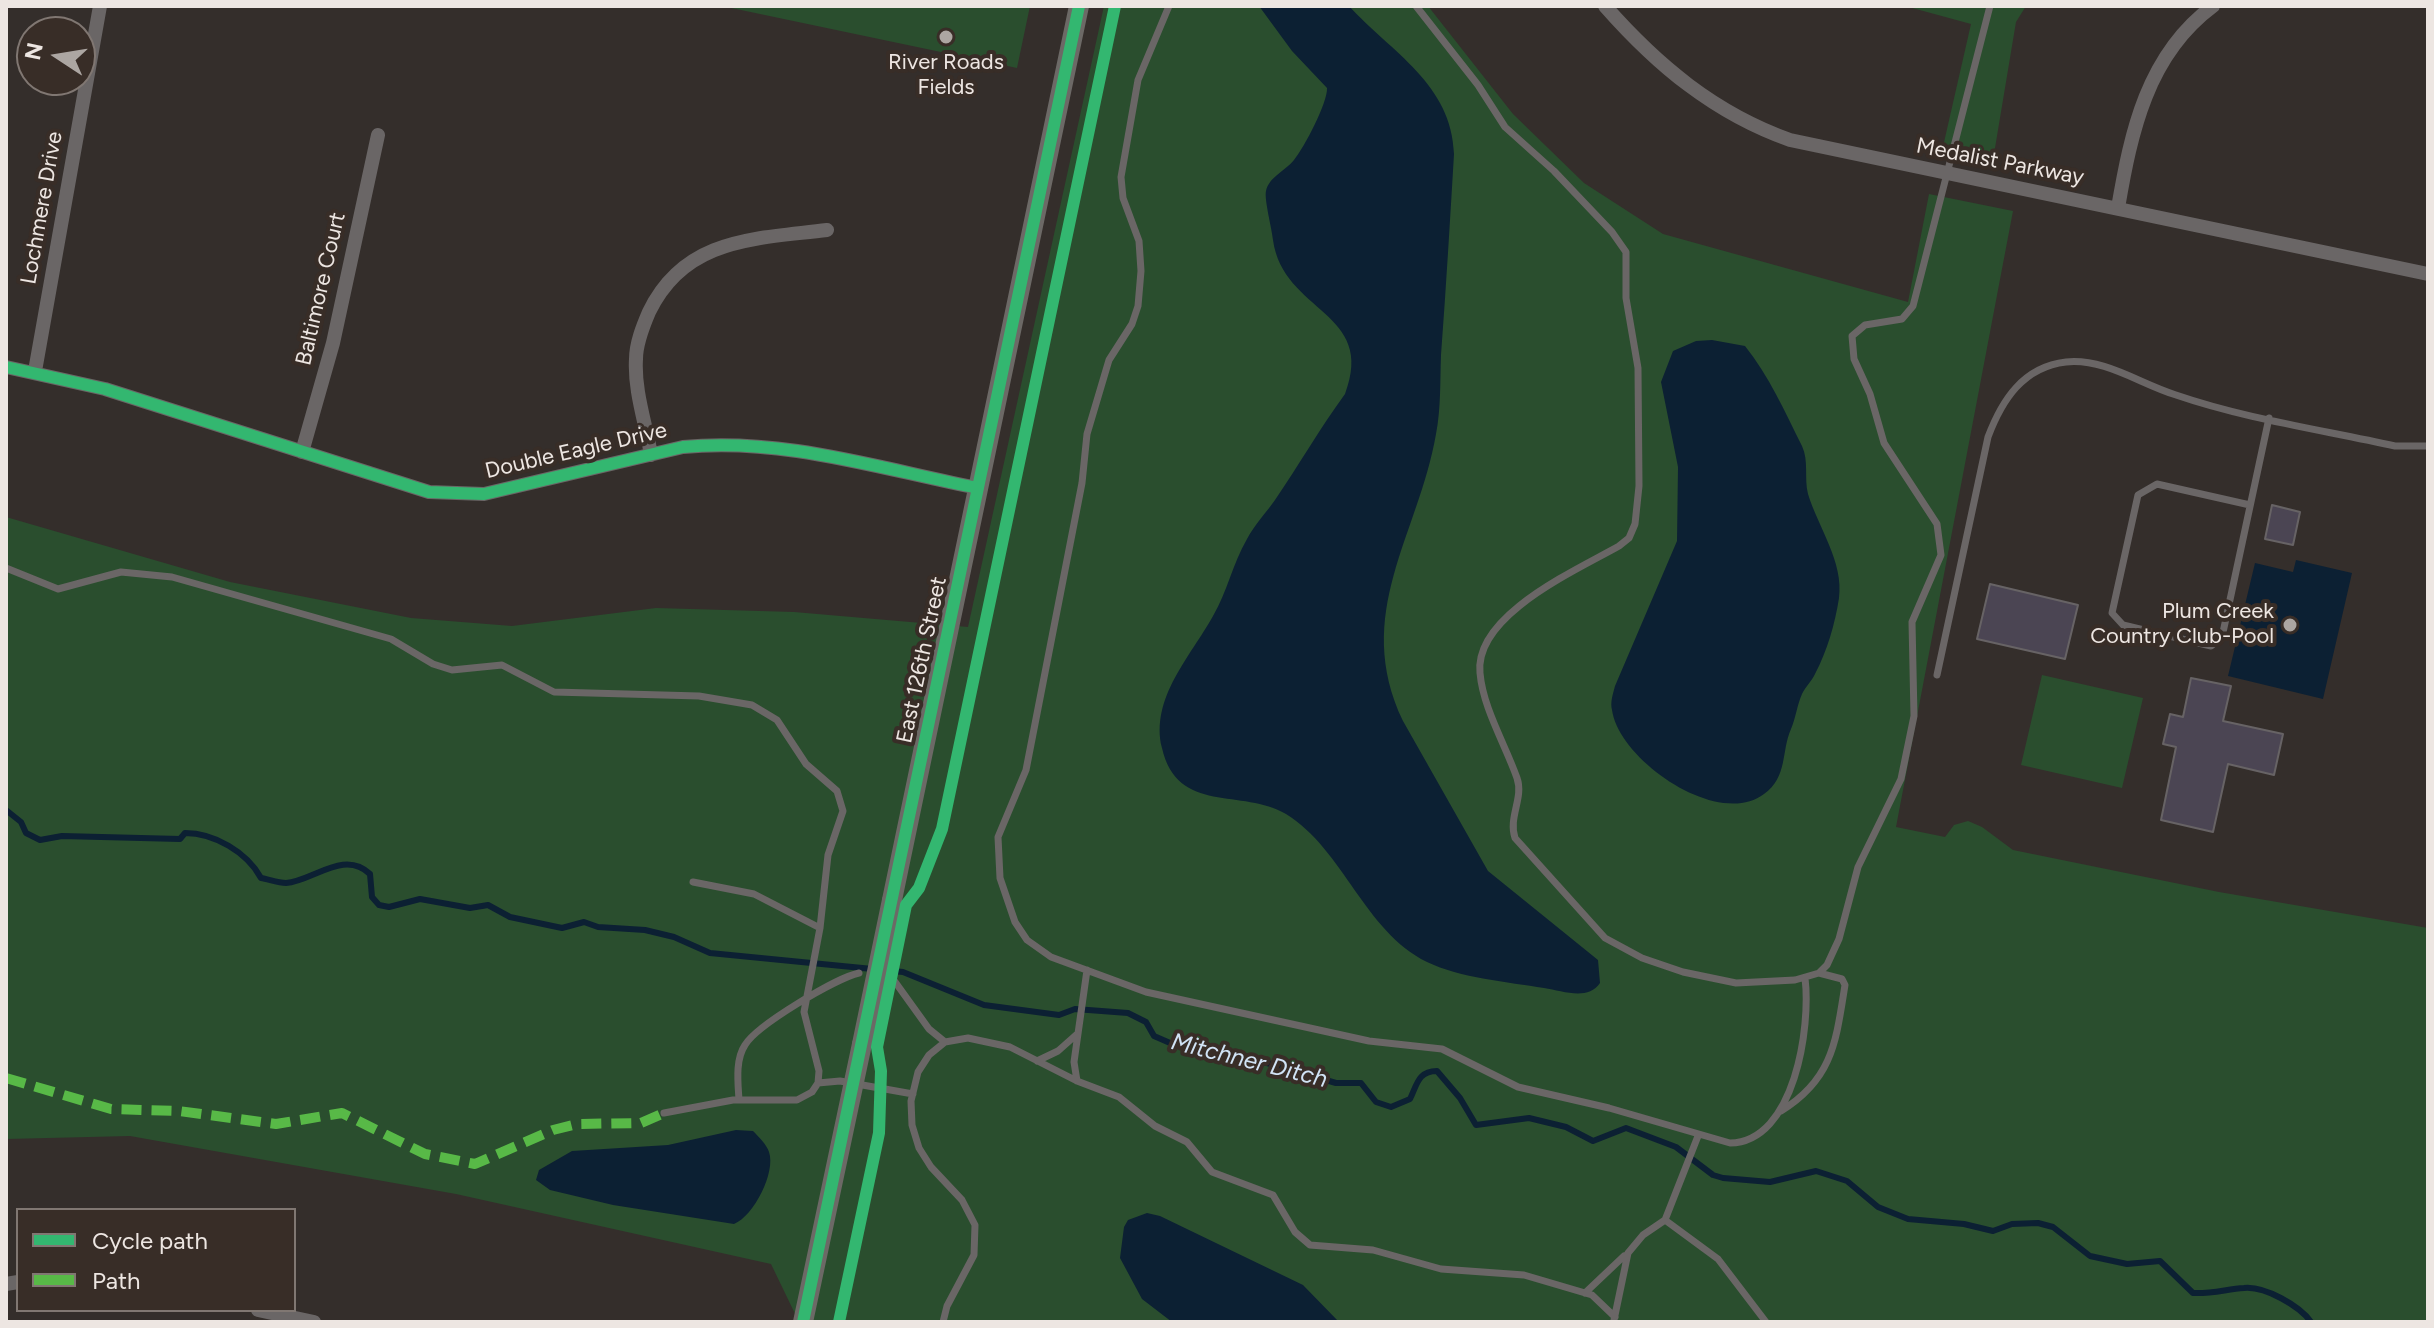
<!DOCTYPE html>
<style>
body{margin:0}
#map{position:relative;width:2434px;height:1328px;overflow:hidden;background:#342e2b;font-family:Figtree,sans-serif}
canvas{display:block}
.frame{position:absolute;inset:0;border:8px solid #ede6e2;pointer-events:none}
.legend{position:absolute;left:16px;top:1208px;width:280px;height:104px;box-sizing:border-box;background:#382d27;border:2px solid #807772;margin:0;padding:10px 14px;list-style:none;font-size:24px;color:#ede6e2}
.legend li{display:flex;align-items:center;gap:16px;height:40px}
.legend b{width:40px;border:2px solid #807772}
.north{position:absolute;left:16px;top:16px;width:80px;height:80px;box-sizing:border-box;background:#382d27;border:2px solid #807772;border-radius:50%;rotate:282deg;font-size:22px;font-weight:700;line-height:32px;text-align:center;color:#ede6e2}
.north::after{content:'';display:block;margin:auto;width:28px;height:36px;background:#aca6a2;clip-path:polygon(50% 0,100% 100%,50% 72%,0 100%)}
</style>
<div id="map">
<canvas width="2434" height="1328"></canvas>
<div class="frame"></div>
<ul class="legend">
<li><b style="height:10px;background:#33b770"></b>Cycle path</li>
<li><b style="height:10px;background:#58b947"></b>Path</li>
</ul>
<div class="north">N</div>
</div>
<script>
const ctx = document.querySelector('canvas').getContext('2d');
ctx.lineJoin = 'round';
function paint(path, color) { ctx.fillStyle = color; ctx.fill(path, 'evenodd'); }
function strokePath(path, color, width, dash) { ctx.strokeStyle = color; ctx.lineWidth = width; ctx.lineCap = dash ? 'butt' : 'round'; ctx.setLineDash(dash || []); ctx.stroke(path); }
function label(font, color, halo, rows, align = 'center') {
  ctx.font = font + ' Figtree,sans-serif'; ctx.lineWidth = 8; ctx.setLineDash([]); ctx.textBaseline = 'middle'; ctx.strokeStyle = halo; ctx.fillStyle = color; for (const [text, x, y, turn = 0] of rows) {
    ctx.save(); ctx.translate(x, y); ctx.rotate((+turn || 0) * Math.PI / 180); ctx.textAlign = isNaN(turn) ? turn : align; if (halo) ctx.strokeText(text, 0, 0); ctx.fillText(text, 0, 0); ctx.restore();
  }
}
paint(new Path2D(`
 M722 6H1030L1017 68Z
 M1104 6H1428L1513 114 1584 183 1663 234 1908 302 1929 194 2013 211 1896 827 1945 837 1954 825 1968 821 1982 827 2013 850 2219 892 2428 928V1322H799L771 1264 456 1194 130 1136 6 1139V517L230 582 411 618 512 626 656 608 794 612 968 627Z
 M1905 6H2026L2016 22 1993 160 1942 151 1971 24Z
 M2042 675 2143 698 2122 788 2021 765Z`), '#2a4e2e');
paint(new Path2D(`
 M1259 6H1349C1391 52 1452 84 1454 154 1450 221 1446 288 1441 355 1440 381 1441 408 1436 434 1418 537 1352 613 1403 721L1488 871 1598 960 1600 983C1588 1001 1563 991 1544 988 1508 982 1460 978 1427 962 1364 931 1344 850 1286 814 1243 788 1177 815 1162 748 1150 698 1191 656 1213 616 1227 592 1233 563 1247 539 1255 524 1266 513 1275 500 1299 465 1320 428 1345 394 1377 311 1283 313 1273 240 1272 229 1264 199 1266 191 1269 177 1285 171 1294 160 1304 148 1328 102 1327 88L1292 51Z
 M1712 340 1745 346C1769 376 1785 412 1802 446 1809 461 1804 478 1808 494 1818 527 1844 562 1839 598 1835 624 1827 651 1815 674 1812 681 1805 687 1802 694 1797 705 1796 717 1791 729 1781 751 1788 777 1764 794 1718 829 1619 760 1612 710 1610 702 1613 694 1615 686L1677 541 1678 467 1661 382 1673 351 1696 341Z
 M2296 560 2352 573 2323 699 2228 676 2255 563 2293 572Z
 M736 1130 753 1131C758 1136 767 1145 769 1152 776 1172 754 1216 734 1224L613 1205 550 1190 536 1180 539 1170 572 1151 668 1145Z
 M1147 1213 1160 1216 1303 1285 1339 1322H1172L1142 1299 1120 1258 1124 1227 1128 1220Z`), '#0c2033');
strokePath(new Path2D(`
 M6 810 21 822 26 833 40 840 62 836 180 839 185 833C214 833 247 852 261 878 268 879 278 883 286 883 313 881 344 849 370 874L372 897 379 905 389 907 420 899 470 908 488 905 510 917 562 928 584 922 598 927 645 930 674 937 710 953 903 972 984 1005 1059 1015 1075 1009 1128 1013 1146 1022 1154 1036 1177 1046 1236 1054 1336 1083H1361L1376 1102 1391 1107 1410 1099C1417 1085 1418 1071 1437 1071L1460 1098 1476 1125 1529 1118 1566 1127 1593 1141 1626 1128 1676 1147 1713 1175 1723 1178 1770 1182 1816 1171 1847 1181 1878 1207 1908 1219 1964 1224 1993 1231 2012 1224 2038 1223 2053 1227 2090 1256 2127 1264 2160 1261 2193 1293C2212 1294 2227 1289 2244 1288 2265 1286 2300 1306 2311 1322`), '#0c2033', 6);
const building = new Path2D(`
 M2272 505 2300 512 2293 545 2265 539Z
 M1990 584 2078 605 2065 659 1977 639Z
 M2191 678 2231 686 2223 721 2283 734 2274 775 2228 764 2213 832 2161 820 2176 747 2163 744 2170 714 2183 717Z`);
paint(building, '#4b4553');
strokePath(building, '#676365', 2);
strokePath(new Path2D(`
 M1169 6 1138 80 1121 177 1123 198 1139 241 1141 271 1138 306 1132 324 1109 360 1087 434 1082 483 1026 770 998 837 1000 878 1015 922 1027 940 1051 957 1146 992 1369 1041 1442 1049 1518 1087 1609 1108 1730 1143C1795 1142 1811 1026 1805 978
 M1416 6 1478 85 1505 127 1554 171 1612 232 1626 252V298L1638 368 1639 486 1635 524 1629 538 1619 546C1577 570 1474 615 1480 673 1483 708 1505 744 1517 778 1524 798 1508 817 1515 838L1605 938 1642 958 1683 972 1736 983 1795 980 1819 973 1827 965 1839 939 1858 867 1901 779 1914 716 1912 622 1941 555 1937 524 1884 443 1870 394 1854 359 1852 336 1865 325 1902 319 1913 306 1990 6
 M2250 505 2157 484 2138 495 2112 613 2123 625 2211 646 2222 637 2269 418
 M6 568 58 589 121 572 172 577 391 639 433 664 452 670 502 665 554 692 699 696 752 705 777 720 806 764 837 791 843 811 828 855 820 928 804 1012 819 1071 818 1083 812 1092 797 1100H733L664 1113
 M1937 675 1988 437C2002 400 2023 367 2066 362 2105 358 2140 384 2176 395 2246 419 2323 430 2395 446H2428
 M693 882 754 894 820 928
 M893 979 929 1029 945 1042
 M1037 1061 1058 1051 1076 1035
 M1077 1081 1074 1062 1087 970
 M818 1083 840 1081 913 1094
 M739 1100C738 1083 735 1060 745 1045 757 1025 836 978 859 973
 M1781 1111C1833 1079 1836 1041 1845 985L1842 979 1819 973
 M1665 1220 1718 1259 1766 1322
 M1585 1293 1624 1256
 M1614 1320 1628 1253 1643 1235 1665 1220 1698 1136
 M943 1322 947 1306 974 1255 975 1225 962 1200 931 1167 919 1148 912 1125 911 1101 918 1072 929 1055 945 1042 968 1038 1010 1047 1077 1081 1119 1097 1155 1126 1187 1142 1212 1172 1273 1195 1295 1232 1310 1245 1373 1250 1441 1269 1524 1275 1592 1295 1615 1317`), '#6a6666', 7);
strokePath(new Path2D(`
 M1605 6C1657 65 1714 113 1790 140L2428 274
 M2118 208C2131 132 2147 55 2213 6
 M6 367 105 389 429 492 484 494 683 447C782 437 881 469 978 488
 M35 371 100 6
 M302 452 333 343 378 135
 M651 455C646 424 634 391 636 359 636 343 643 326 649 312 685 237 756 239 827 230
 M6 1284 18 1282
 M258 1310 314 1322`), '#6a6666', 14);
strokePath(new Path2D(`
 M892 900 1079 6
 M803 1322 862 1044`), '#6c6966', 20);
strokePath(new Path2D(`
 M862 1044 892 900`), '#6c6966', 20);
strokePath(new Path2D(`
 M6 1078 111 1109 179 1111 276 1124 342 1113 425 1154 475 1164 553 1130 577 1124 641 1123 664 1113`), '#58b947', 10, [20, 10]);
strokePath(new Path2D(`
 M6 367 105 389 429 492 484 494 683 447C782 437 881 469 978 488
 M803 1322 1079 6
 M839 1322 879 1133 881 1071 877 1047 906 905 919 888 942 829 1115 6`), '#33b770', 12);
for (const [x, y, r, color] of [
 [946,37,8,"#aca6a2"],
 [2290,625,8,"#aca6a2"]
]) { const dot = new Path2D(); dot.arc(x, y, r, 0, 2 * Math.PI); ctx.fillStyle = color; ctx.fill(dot); strokePath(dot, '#382d27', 3); }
label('22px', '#ede6e2', '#382d27', [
 ["River Roads",946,63],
 ["Fields",946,88],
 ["Plum Creek",2274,612,"right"],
 ["Country Club-Pool",2274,637,"right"]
]);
label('22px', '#ede6e2', '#382d27', [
 ["Medalist Parkway",2000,162,11],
 ["Lochmere Drive",42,208,-80],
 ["Baltimore Court",321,289,-77],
 ["Double Eagle Drive",576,451,-13],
 ["East 126th Street",922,660,-78]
]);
label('italic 24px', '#d1e3f5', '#382d27', [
 ["Mitchner Ditch",1249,1061,14]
]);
</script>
